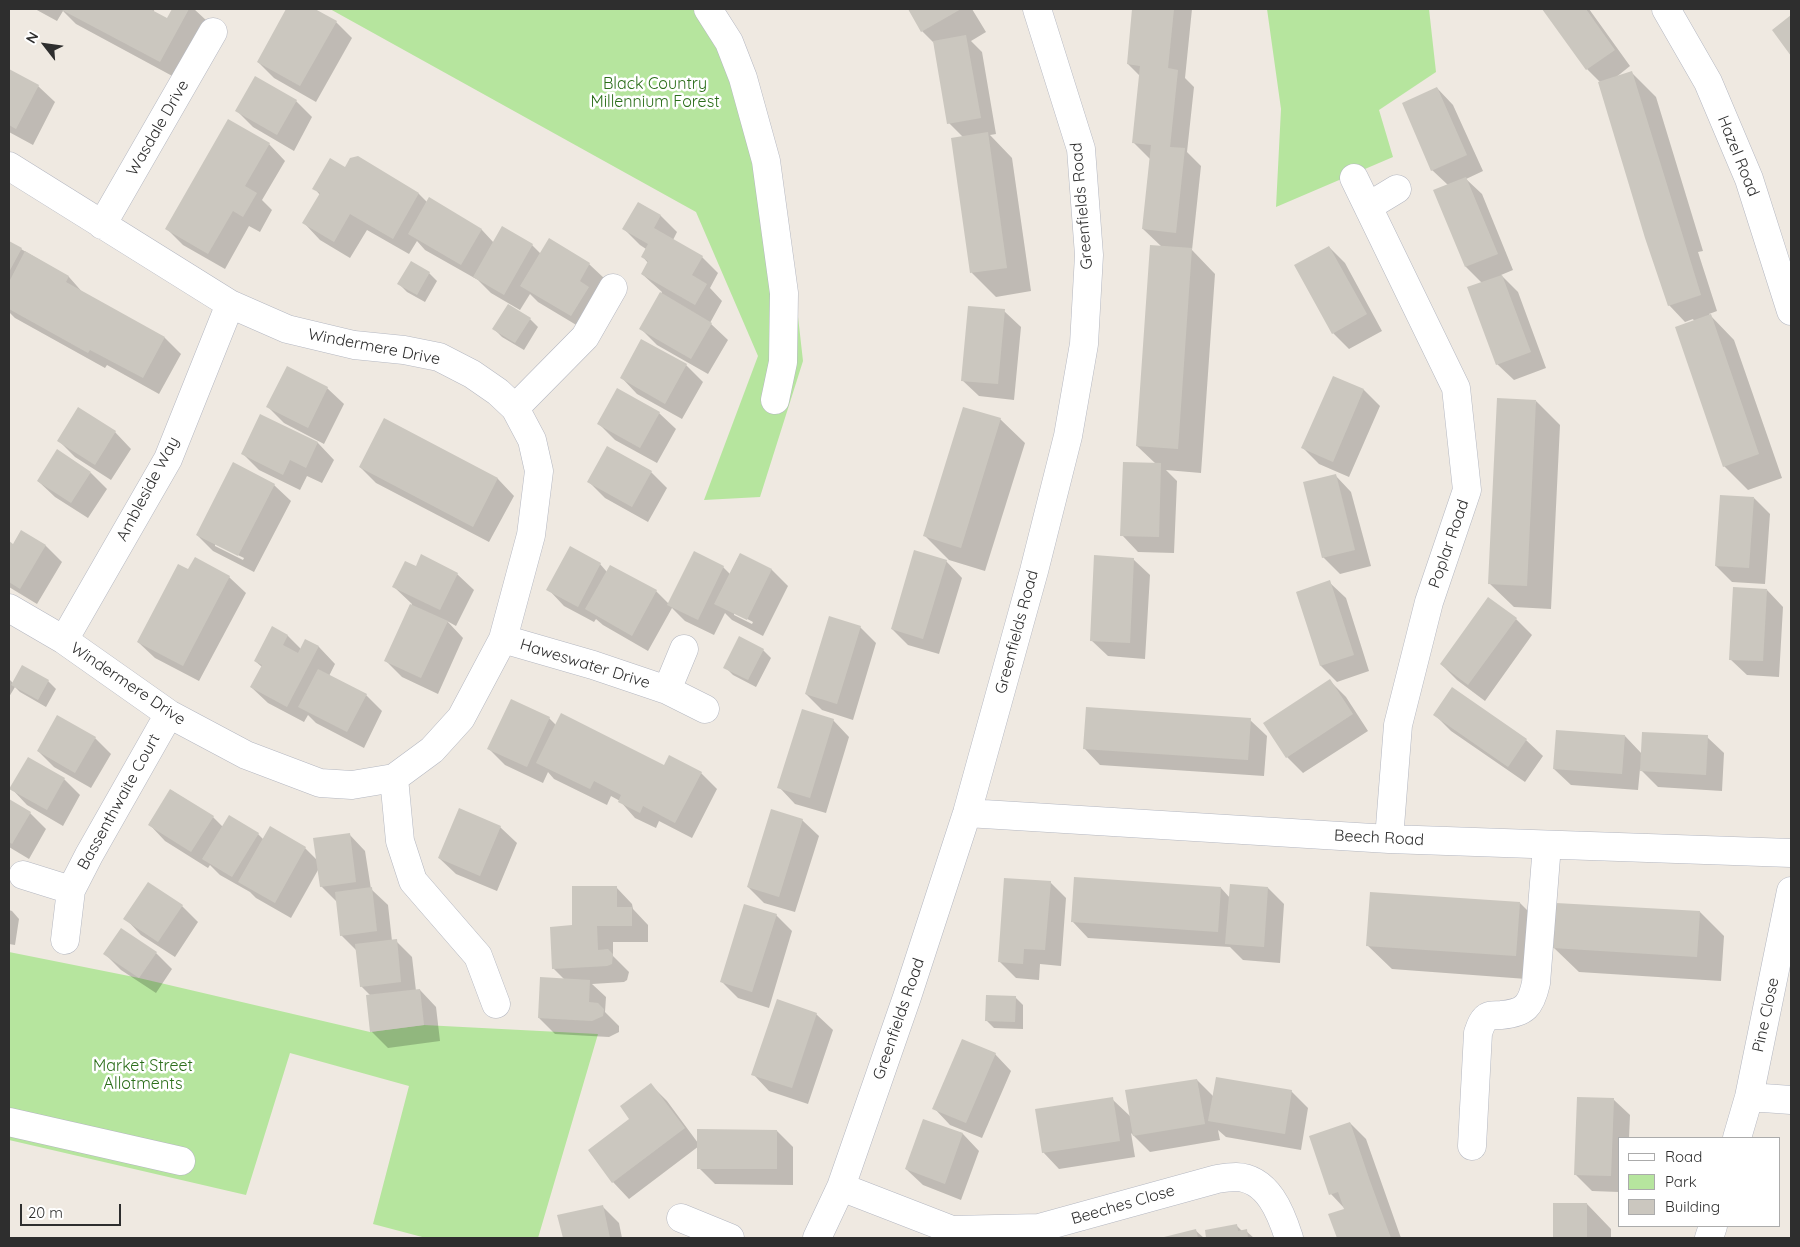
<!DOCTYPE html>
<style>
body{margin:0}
#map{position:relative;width:1800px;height:1247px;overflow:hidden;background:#efe9e1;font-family:Quicksand,sans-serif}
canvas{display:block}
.frame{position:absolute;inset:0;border:10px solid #2e2e2e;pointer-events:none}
.legend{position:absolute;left:1618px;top:1137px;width:162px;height:90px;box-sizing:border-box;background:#fff;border:1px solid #ababab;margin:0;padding:6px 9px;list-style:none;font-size:15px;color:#2e2e2e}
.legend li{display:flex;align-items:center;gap:10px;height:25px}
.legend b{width:25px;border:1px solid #ababab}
.north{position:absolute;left:20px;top:20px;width:50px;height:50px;-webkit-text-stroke:4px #fff;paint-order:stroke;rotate:300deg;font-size:14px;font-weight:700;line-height:20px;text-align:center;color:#2e2e2e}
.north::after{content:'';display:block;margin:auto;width:18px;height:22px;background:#2e2e2e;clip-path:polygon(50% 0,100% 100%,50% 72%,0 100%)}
.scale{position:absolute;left:20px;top:1204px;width:101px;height:22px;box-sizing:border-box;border:2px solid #2e2e2e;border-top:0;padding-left:6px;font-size:15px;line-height:18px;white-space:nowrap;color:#2e2e2e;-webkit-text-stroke:4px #fff;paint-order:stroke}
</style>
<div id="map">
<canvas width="1800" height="1247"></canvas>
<div class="frame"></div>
<ul class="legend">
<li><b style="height:6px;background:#fff"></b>Road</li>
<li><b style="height:14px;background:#b6e59e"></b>Park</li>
<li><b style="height:14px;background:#cbc7bf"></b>Building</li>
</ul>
<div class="north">N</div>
<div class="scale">20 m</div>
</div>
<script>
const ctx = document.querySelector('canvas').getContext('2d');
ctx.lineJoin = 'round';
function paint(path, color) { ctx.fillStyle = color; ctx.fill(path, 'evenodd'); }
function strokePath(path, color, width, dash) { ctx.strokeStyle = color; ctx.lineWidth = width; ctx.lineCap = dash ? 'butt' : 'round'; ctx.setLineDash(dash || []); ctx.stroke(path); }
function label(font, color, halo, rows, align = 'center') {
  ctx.font = font + ' Quicksand,sans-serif'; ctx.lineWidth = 5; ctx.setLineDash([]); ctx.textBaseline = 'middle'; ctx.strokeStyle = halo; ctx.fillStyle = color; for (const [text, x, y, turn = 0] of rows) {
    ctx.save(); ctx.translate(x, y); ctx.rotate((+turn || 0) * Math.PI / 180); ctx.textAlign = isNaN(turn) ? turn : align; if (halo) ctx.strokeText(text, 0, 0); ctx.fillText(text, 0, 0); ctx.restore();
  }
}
paint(new Path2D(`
 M330 9H713L788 228 803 361 760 497 704 500 758 356 696 212Z
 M1267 9H1429L1436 72 1379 110 1393 157 1276 207 1281 109Z
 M9 952 139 978 370 1032 424 1025 598 1034 538 1238H426L373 1224 409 1086 290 1053 246 1195 9 1140Z`), '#b6e59e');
paint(new Path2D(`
 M35 9H155L153 12 168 20 174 9H194L207 21 176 78 76 24 63 11 57 21Z
 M287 9H313L336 22 352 38 316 102 274 78 258 62Z
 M909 9H972L986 32 971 41 982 52 996 134 990 135 1012 158 1031 291 996 297 972 273 963 137 949 123 935 44 922 31Z
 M1134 9H1192L1185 78 1194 87 1187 152 1201 166 1192 250 1215 274 1201 473 1166 470 1177 481 1174 553 1138 552 1122 535 1156 464 1137 446 1162 247 1143 229 1150 159 1133 142 1140 76 1128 64Z
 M1544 9H1589L1630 66 1615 78 1632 73 1656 97 1703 251 1698 252 1717 311 1709 314 1734 340 1782 478 1748 490 1724 466 1694 321 1693 319 1685 322 1669 305 1601 83 1587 69Z
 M10 71 38 86 55 102 33 145 9 132Z
 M1437 88 1453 105 1483 171 1466 179 1482 194 1513 270 1501 275 1518 292 1546 368 1514 380 1497 364 1482 283 1466 267 1448 185 1432 170Z
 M296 101 312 117 294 151 253 127 237 111Z
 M269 144 285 161 262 200 272 210 260 232 249 226 225 269 183 245 166 228Z
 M358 157 419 194 428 203 430 199 482 230 494 243 532 245 541 254 589 264 606 280 588 332 538 302 530 294 520 310 491 293 478 280 425 250 417 241 409 254 367 230 350 258 320 240 304 223 320 195 314 188 345 169Z
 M639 203 661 216 677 232 673 240 702 257 718 273 710 288 722 301 710 323 728 340 708 374 657 345 641 329 662 292 642 274 648 263 642 256 646 249 640 245 624 229Z
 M9 242 69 277 84 294 165 338 181 354 159 394 107 365 105 368 15 318 9 312Z
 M1329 247 1345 263 1382 331 1349 349 1333 333Z
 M411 263 429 273 437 281 425 302 407 292 399 284Z
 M1004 311 1021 327 1014 400 979 396 962 380Z
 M530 319 538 327 524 350 502 337 494 329Z
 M642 340 686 365 703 382 682 419 637 394 621 377Z
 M1334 377 1364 390 1380 406 1349 477 1319 464 1303 448Z
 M327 388 344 404 324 444 284 423 268 407Z
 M1536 401 1560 425 1551 609 1514 607 1489 583Z
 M659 413 676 429 657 463 615 440 599 424Z
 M261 416 318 443 334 460 322 483 307 476 300 490 259 470 243 454Z
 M1000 419 1025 443 985 571 949 560 925 536Z
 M385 420 498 479 514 496 489 542 376 483 360 467Z
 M115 432 131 449 111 480 75 457 59 441Z
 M651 472 667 488 648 522 605 498 589 482Z
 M91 473 107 489 88 518 55 497 38 481Z
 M1335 475 1351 492 1371 566 1340 574 1323 557Z
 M274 485 291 501 254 572 213 551 197 535ZM215 544 244 558 243 560 215 546Z
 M1754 498 1770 514 1765 584 1732 582 1716 566Z
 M22 532 46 546 62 562 37 604 9 587V542L14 545Z
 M740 554 772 570 788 586 763 636 732 620 725 613 714 635 685 621 672 608 648 651 603 625 596 619 594 622 564 606 548 589 600 564 607 572 656 591 669 604 723 567 730 574ZM734 612 753 622 752 624 734 615Z
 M1133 559 1150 575 1145 659 1108 656 1091 640Z
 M946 561 962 578 939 654 908 645 892 629Z
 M416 568 457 574 474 590 456 626 447 621 463 638 438 694 402 677 386 661 412 604 394 587Z
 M189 571 229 577 246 593 199 681 155 658 138 642Z
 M1329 582 1346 598 1369 671 1337 682 1321 666 1297 592Z
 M1767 590 1783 607 1779 677 1747 675 1730 659Z
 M1516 619 1532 635 1485 701 1457 680 1441 664Z
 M860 627 876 643 853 720 822 710 806 694Z
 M273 628 288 636 301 649 305 641 319 647 335 664 329 676 366 695 382 711 364 748 316 723 308 715 304 722 268 703 251 687 262 667 255 661Z
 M763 650 771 658 756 687 733 675 725 667Z
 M9 679 13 683 48 681 56 689 46 707 20 692 15 687 9 697Z
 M1330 681 1346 697 1368 731 1303 773 1287 757Z
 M1435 715 1526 740 1543 756 1525 782 1451 731Z
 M549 718 556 725 665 767 701 773 717 789 692 838 659 821 656 828 635 818 620 801 611 796 607 805 554 779 548 772 543 783 505 765 489 749Z
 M833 720 849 737 826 813 795 804 779 787Z
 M1250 720 1267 736 1264 776 1100 765 1084 748Z
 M1625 736 1642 754 1707 737 1724 753 1722 791 1658 787 1640 769 1638 790 1571 785 1554 769Z
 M95 738 111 754 91 788 54 767 38 751Z
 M64 779 80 795 63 826 27 805 11 788Z
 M171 790 213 817 223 827 258 834 264 840 271 828 305 848 317 860 349 834 365 851 371 889 388 905 392 941H396L412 957 416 991 420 990 436 1007 440 1041 388 1048 372 1032 371 996 361 986 357 951 341 935 338 903 321 886 318 870 291 918 256 898 250 892 220 875 210 865 208 868 165 841 149 824Z
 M9 801 30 813 46 829 29 859 9 847Z
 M802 820 819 836 795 912 764 903 748 887Z
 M500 827 517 843 497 891 456 874 439 858Z
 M1050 882 1066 898 1061 966 1040 964 1039 980 1016 978 1000 962Z
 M616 887 632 904 633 909 648 925V942H613V956L629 972 627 980 624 982 592 984 606 997 605 1012 619 1026V1032L609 1037 555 1034 539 1018 565 980 553 968 573 927Z
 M1221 888 1230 898 1268 888 1284 904 1280 963 1243 960 1230 947 1088 938 1072 921Z
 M1520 903 1544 927 1540 980 1392 969 1367 945Z
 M182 906 198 922 175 957 141 935 125 918Z
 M9 910 12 911 19 919 15 945 9 944Z
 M1700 912 1724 936 1721 981 1579 972 1554 948Z
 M776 915 792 931 769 1008 738 998 722 982Z
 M156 953 172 969 156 993 121 970 105 954Z
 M1015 997 1023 1005V1029L994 1028 986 1020Z
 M816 1014 833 1030 808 1104 769 1091 753 1074Z
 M995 1054 1011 1071 982 1138 950 1125 934 1108Z
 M1197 1080 1214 1097 1291 1091 1308 1108 1301 1150 1226 1137 1218 1130 1220 1140 1150 1152 1131 1133 1135 1157 1059 1169 1043 1152 1112 1099 1131 1117Z
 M650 1084 667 1101 698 1143 777 1131 793 1147V1185L715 1184 699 1168V1146L629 1199 613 1182 589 1151 631 1119Z
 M1613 1099 1630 1115 1629 1138H1619V1192L1592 1191 1575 1174Z
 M924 1120 963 1134 979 1151 961 1200 923 1185 906 1169Z
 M1350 1123 1366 1139 1401 1238H1338L1330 1215 1346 1210 1331 1194Z
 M1555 1204H1587L1611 1229V1238H1554Z
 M602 1206 619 1223 622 1238H564L559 1216Z
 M1236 1225 1243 1232 1246 1231 1254 1238H1208L1206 1231Z
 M1195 1230 1204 1238H1163Z`), '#0003');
paint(new Path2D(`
 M60 9H150L167 18 172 9H189L160 62Z
 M286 9H315L337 21 300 86 257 62Z
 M908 9H961L921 32Z
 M1132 9H1174L1168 68 1178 70 1170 147 1185 148 1176 233 1142 229 1151 145 1132 143 1140 66 1127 64Z
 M1542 9H1586L1615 50 1586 70Z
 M1791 15V56L1772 30Z
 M966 35 981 118 947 124 933 41Z
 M9 69 39 85 16 129 9 125Z
 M1632 71 1701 295 1668 306 1645 238 1598 82Z
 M255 76 297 100 277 135 235 111Z
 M1437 87 1467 155 1431 171 1402 103Z
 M228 119 270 143 245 186 257 193 243 217 233 211 208 254 165 229Z
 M988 132 1007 268 970 273 951 138Z
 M358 156 419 193 393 239 350 214 334 242 302 223 320 193 312 189 330 158 345 167 350 158Z
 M1466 177 1498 254 1465 267 1433 190Z
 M429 197 482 229 461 265 408 234Z
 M638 202 661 215 654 228 703 256 692 275 707 284 695 305 641 274 648 261 641 257 648 244 622 229Z
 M502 226 533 244 504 295 473 277Z
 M549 238 590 263 580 281 589 287 571 316 520 286Z
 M9 241 22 248 9 272Z
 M1150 245 1192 248 1178 449 1136 446Z
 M1329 246 1367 314 1332 334 1294 265Z
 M25 251 69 276 66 282 165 337 143 378 90 350 88 353 9 309V282Z
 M411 261 430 272 417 295 397 284Z
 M1502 275 1531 352 1496 365 1467 287Z
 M660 292 712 323 691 359 639 329Z
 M508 304 531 318 515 343 492 329Z
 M968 306 1005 309 998 384 961 381Z
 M1711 314 1759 454 1723 467 1675 327Z
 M641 339 687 364 665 404 620 378Z
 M287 366 328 387 308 428 266 407Z
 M1333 376 1364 389 1333 462 1301 448Z
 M617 388 660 412 640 448 597 424Z
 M1497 398 1536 400 1527 586 1488 584Z
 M78 407 116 431 95 465 57 441Z
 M963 407 1001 418 961 548 923 536Z
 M260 414 318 442 306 468 290 460 283 475 241 454Z
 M384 418 498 478 473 527 359 467Z
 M607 446 652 471 632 507 587 482Z
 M57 449 91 472 71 503 37 481Z
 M233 462 275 484 238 556 196 535Z
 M1123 462 1161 463 1159 537 1120 536Z
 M1336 474 1355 550 1322 558 1303 482Z
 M1720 495 1754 497 1749 568 1715 566Z
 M21 530 46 545 20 589 9 582V541L13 544Z
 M570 546 601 563 578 607 546 590Z
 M914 550 947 560 923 639 891 629Z
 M694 551 724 566 698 620 667 605Z
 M740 553 772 569 747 620 714 604Z
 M421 554 458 573 440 610 392 587 405 561 416 566Z
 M1094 555 1134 558 1130 643 1090 641Z
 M195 557 230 576 183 666 137 642 178 564 188 569Z
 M610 565 657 590 632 636 585 609Z
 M1330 580 1354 655 1320 666 1296 592Z
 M1733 587 1767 589 1763 661 1729 660Z
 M1488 597 1517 618 1468 685 1440 664Z
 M410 604 448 621 421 678 384 661Z
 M829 616 861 626 837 704 805 694Z
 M272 626 288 635 283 645 298 653 305 639 319 646 287 707 250 687 262 665 254 661Z
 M739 636 764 649 748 680 723 668Z
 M22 665 49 680 38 700 11 685Z
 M318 669 367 694 347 732 298 707Z
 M1330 679 1353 714 1286 758 1263 723Z
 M1452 687 1527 739 1508 767 1433 715Z
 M511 699 550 717 527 767 487 749Z
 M1086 707 1251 718 1248 760 1083 749Z
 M802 709 834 719 810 798 777 788Z
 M561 713 664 765 669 755 702 772 675 823 643 806 640 813 618 802 621 795 594 781 590 789 536 763Z
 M57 715 96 737 75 773 37 751Z
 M1556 730 1625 735 1622 774 1553 769Z
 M1642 732 1708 735 1706 775 1640 771Z
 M28 757 65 778 47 810 9 789Z
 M170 789 214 816 191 852 148 825Z
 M9 799 31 812 12 844 9 842Z
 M459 808 501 826 480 876 438 858Z
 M771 809 803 819 779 897 747 887Z
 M229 815 259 833 232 877 202 859Z
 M270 826 306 847 275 903 238 882Z
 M350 833 356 882 320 887 313 838Z
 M1074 877 1221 887 1218 932 1071 922Z
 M1004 878 1051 881 1045 950 1024 949 1023 964 998 962Z
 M148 882 183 905 158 942 123 919Z
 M1230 884 1268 887 1264 947 1225 944Z
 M572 886H617V907H632V926H597L598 950 608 949 613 954 612 964 607 966 552 969 550 927 572 925Z
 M372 887 377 931 340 936 335 892Z
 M1370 892 1520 902 1516 956 1366 946Z
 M1556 903 1700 911 1697 957 1553 948Z
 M744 904 777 914 752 992 720 982Z
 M121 928 157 952 139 978 103 954Z
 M397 939 401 982 360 987 355 944Z
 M540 977 590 980 589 1002 598 1003 604 1009 603 1016 592 1021 538 1018Z
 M420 989 424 1025 370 1032 366 995Z
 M986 995 1016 996 1015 1022 985 1021Z
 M777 999 817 1013 792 1088 751 1075Z
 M962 1039 996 1053 966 1123 932 1109Z
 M1216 1077 1292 1090 1285 1134 1208 1121Z
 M1197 1079 1205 1124 1133 1136 1125 1090Z
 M651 1083 685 1128 612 1183 588 1150 629 1119 620 1106Z
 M1113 1097 1120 1141 1042 1153 1035 1109Z
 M1577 1097 1614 1098 1611 1176 1574 1175Z
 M923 1119 963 1133 945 1184 905 1169Z
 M1350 1122 1370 1181 1391 1238H1337L1328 1214 1344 1209 1338 1192 1329 1195 1309 1136Z
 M697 1129 777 1130V1169H697Z
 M1553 1203H1587V1238H1553Z
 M603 1205 610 1238H563L557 1215Z
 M1237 1224 1238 1231 1247 1229 1248 1238H1206L1205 1230Z
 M1196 1229 1198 1238H1160Z`), '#cbc7bf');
const minor = new Path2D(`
 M708 9 729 42 743 78 766 161 784 293 783 362 775 400
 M1666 9 1708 82 1749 179 1791 311
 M9 166 230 304 287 329 354 345 404 350 439 357 472 374 498 392 515 408 532 440 539 471 531 535 503 639 461 718 432 750 394 778 352 785 320 783 246 755 169 714 64 640 9 608
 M1354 178 1456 388 1467 490 1429 602 1398 725 1389 839
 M1369 206 1397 189
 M102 225 213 32
 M515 408 585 337 613 288
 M503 639 593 665 667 690 705 709
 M64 640 168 459 230 304
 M667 690 684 649
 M394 778 400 841 413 881 478 956 496 1004
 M967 813 1389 839 1791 853
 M23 875 71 890
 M65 940 71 890 89 855 169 714
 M1749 1097 1791 1100
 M9 1122 181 1161
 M1737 1138 1749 1097 1791 891
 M1472 1146 1478 1033C1480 1027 1483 1018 1489 1016 1492 1015 1498 1015 1501 1015 1525 1013 1531 1006 1536 983L1547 845
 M841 1187 952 1230 1039 1228 1217 1179C1223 1178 1230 1177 1236 1177 1268 1178 1281 1213 1289 1238
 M681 1218 730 1238
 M817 1238 841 1187 907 997 967 813 1034 571 1068 436 1084 344 1089 255 1081 149 1037 9
 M1709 1238 1713 1226`);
strokePath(minor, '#b4b7c1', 29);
strokePath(minor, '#fff', 28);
label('16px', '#2c6e1b', '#fff', [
 ["Black Country",655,84],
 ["Millennium Forest",655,102],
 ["Market Street",143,1066],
 ["Allotments",143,1084]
]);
label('16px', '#2e2e2e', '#fff', [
 ["Wasdale Drive",158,128,-60],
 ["Hazel Road",1738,156,68],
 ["Greenfields Road",1082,206,-95],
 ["Windermere Drive",374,347,11],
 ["Ambleside Way",148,489,-62],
 ["Poplar Road",1449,544,-71],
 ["Greenfields Road",1017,632,-75],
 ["Haweswater Drive",585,664,17],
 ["Windermere Drive",128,684,34],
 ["Bassenthwaite Court",119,802,-61],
 ["Beech Road",1379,838,3],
 ["Pine Close",1766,1015,-78],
 ["Greenfields Road",899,1019,-71],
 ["Beeches Close",1123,1205,-16]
]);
</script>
